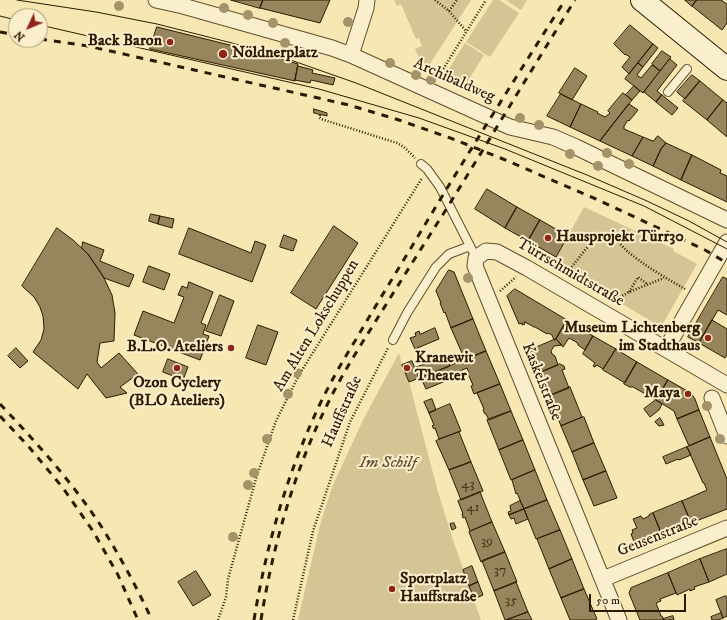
<!DOCTYPE html>
<meta charset="utf-8">
<style>
body{margin:0}
#map{position:relative;width:727px;height:620px;overflow:hidden;background:#f7e7b2;font-family:"IM FELL DW Pica",serif}
canvas{display:block}
.north{position:absolute;left:8px;top:8px;width:40px;height:40px;box-sizing:border-box;background:#faefcd;border:1px solid #a89a7b;border-radius:50%;rotate:226deg;font-size:11px;font-weight:700;line-height:16px;text-align:center;color:#2e1a00}
.north::after{content:'';display:block;margin:auto;width:14px;height:18px;background:#8f2418;clip-path:polygon(50% 0,100% 100%,50% 72%,0 100%)}
.scale{position:absolute;left:589px;top:594px;width:97px;height:18px;box-sizing:border-box;border:2px solid #2e1a00;border-top:0;padding-left:5px;font-size:12px;line-height:14px;white-space:nowrap;color:#2e1a00;-webkit-text-stroke:3px #faefcd;paint-order:stroke}
</style>
<div id="map">
<canvas width="727" height="620"></canvas>
<div class="north">N</div>
<div class="scale">50 m</div>
</div>
<script>
const ctx = document.querySelector('canvas').getContext('2d');
ctx.lineJoin = 'round';
function paint(path, color) { ctx.fillStyle = color; ctx.fill(path, 'evenodd'); }
function strokePath(path, color, width, dash) { ctx.strokeStyle = color; ctx.lineWidth = width; ctx.lineCap = dash ? 'butt' : 'round'; ctx.setLineDash(dash || []); ctx.stroke(path); }
function label(font, color, halo, rows, align = 'center') {
  ctx.font = font + ' "IM FELL DW Pica",serif'; ctx.lineWidth = 4; ctx.setLineDash([]); ctx.textBaseline = 'middle'; ctx.strokeStyle = halo; ctx.fillStyle = color; for (const [text, x, y, turn = 0] of rows) {
    ctx.save(); ctx.translate(x, y); ctx.rotate((+turn || 0) * Math.PI / 180); ctx.textAlign = isNaN(turn) ? turn : align; if (halo) ctx.strokeText(text, 0, 0); ctx.fillText(text, 0, 0); ctx.restore();
  }
}
paint(new Path2D(`
 M394 0H471L428 67 422 65 415 49 422 46 419 38 416 39 401 4 397 6Z
 M493 0H499L519 13 490 57 466 42Z
 M506 0H527L521 10Z
 M465 43 484 55 466 84 447 72Z
 M584 207 674 249 673 251 697 264 661 327 553 263Z
 M399 353 402 365 409 382 438 492 452 537 481 620H298L320 525 332 487 363 420Z`), '#d5c494');
const building = new Path2D(`
 M231 0H263L260 8Z
 M263 0H330L320 23 260 8Z
 M685 0H697L692 6Z
 M697 0H722V1L727 4V23L722 30 692 6Z
 M630 25 653 44 629 74 622 67 630 57 625 54V55L614 44Z
 M157 27 254 51 298 64 295 81 150 49Z
 M653 44 658 48 643 67 638 63Z
 M662 51 671 57 660 71 652 64Z
 M670 59 677 65 657 91 662 95 656 102 644 92Z
 M638 63 643 67 637 75 641 78 652 65 660 71 643 93 625 79Z
 M298 66 313 70 312 73 335 78 333 85 311 80 310 83 295 80Z
 M575 68 587 76 572 100 559 93Z
 M692 75 700 81 685 99 677 92Z
 M700 81 723 100 707 120 683 101Z
 M634 86 640 91 632 100 626 95Z
 M623 93 632 100 600 141 570 127 581 104 598 112 597 113 605 117 610 113 608 111Z
 M561 94 581 104 570 127 547 116Z
 M662 95 678 108 672 115 656 102Z
 M723 100 727 103V137L707 120Z
 M629 104 638 110 629 121 628 120 624 126V129L643 137 632 156 600 141Z
 M314 109 327 113V116L314 113Z
 M658 136 666 143 661 149 653 166 632 156 643 137 653 141Z
 M666 143 692 155 681 180 653 166 661 149Z
 M692 155 721 170 720 173 727 176V202L681 180Z
 M487 189 517 207 505 228 475 209Z
 M517 207 540 220 528 241 505 228Z
 M151 214 160 216 158 224 149 221Z
 M160 216 174 219 172 228 158 224Z
 M540 220 568 236 556 257 528 241Z
 M334 226 358 243 316 309 291 293Z
 M57 228 73 240 88 254 103 276 112 295 115 313 114 341 100 343 97 362 101 368 119 353 138 374 120 387 127 393 106 398 87 374 78 389 33 352 41 340 44 329 43 316 40 307 34 297 22 286Z
 M189 228 251 253 255 241 266 245 252 282 179 254Z
 M284 235 297 240 293 251 280 247Z
 M83 242 104 250 100 261 134 275 129 287 104 278 88 254 82 248Z
 M149 266 170 274 164 290 143 282Z
 M449 270 454 272 473 319 451 328 445 312 444 313 440 303H441L436 291Z
 M723 277 727 279V315L718 310 699 343 688 337Z
 M189 282 213 292 201 323 206 325 203 334 209 336 200 360 134 335 143 311 174 323 184 297 178 295 182 286 187 288Z
 M515 289 567 320 556 339 554 340 552 335 548 333 547 334 535 327H534L525 322H524L525 324 522 325V323L519 324 507 296Z
 M220 295 234 301 221 336 206 331Z
 M473 319 486 351 465 360 451 328Z
 M567 320 593 336 585 350 578 345V344L576 342 569 338 563 347 556 339Z
 M712 320 727 329V354L725 358 699 343Z
 M258 325 278 332 266 365 246 358Z
 M435 328 439 339 415 349 410 338 416 336 415 333 419 331 420 334Z
 M593 336 616 349 603 369 597 365 595 367 593 366 595 363 583 354Z
 M556 339 562 345 554 346 551 351 552 354 555 356 558 365 539 373 530 350Z
 M16 348 28 361 20 368 8 356Z
 M616 349 637 362 625 383 603 370Z
 M486 351 500 384 474 394 471 386 473 385 468 374 469 373 467 368 462 370 463 374 426 389 421 378Z
 M446 356 450 366 419 378 415 368Z
 M168 359 188 367 183 380 163 372Z
 M412 361 419 378 409 382 402 365Z
 M637 362 668 380 656 400 633 387H630L624 384Z
 M560 364 564 366 565 369 562 370 569 388 549 396 539 373Z
 M668 380 691 393 695 399 699 410 677 419 674 411 656 400Z
 M500 384 511 411 489 420 486 414H485L483 410 484 409 477 393Z
 M570 387 582 417 561 426 549 396Z
 M432 399 436 410 429 413 424 402Z
 M656 400 662 404 659 410 650 417 644 409Z
 M450 404 461 431 439 439 435 428 434 429 432 426 434 425 429 413Z
 M699 410 710 437 689 446 677 419Z
 M511 411 523 440 499 450 487 420Z
 M584 417 594 443 572 452 561 426Z
 M660 418 664 425 659 426 655 422Z
 M459 432 471 462 449 470 436 441Z
 M710 437 727 479V509L691 523 682 501 707 490 704 483H703L687 447Z
 M523 440 535 470 511 480 499 450Z
 M594 443 606 471 583 480 572 452Z
 M687 447 691 455 679 460 678 459 666 464 663 457Z
 M471 462 483 491 461 500 449 470Z
 M535 470 547 500 524 509 517 493 516 494 512 480Z
 M606 471 617 498 594 506 583 480Z
 M480 492 492 522 470 531 465 517 463 518 462 514H463L458 501Z
 M547 500 560 530 536 539 524 509Z
 M520 501 524 509 509 515 508 512 511 511 510 506Z
 M682 501 691 523 662 535 653 513Z
 M524 509 528 519 516 524 514 518 511 519 509 515Z
 M653 513 662 535 636 547 631 534 633 533 632 530 637 528 633 519 641 516 643 519 649 516V515Z
 M492 522 505 552 481 562 469 532Z
 M454 523 456 528 452 530 450 524Z
 M560 530 572 559 549 569 537 539Z
 M727 549V574L709 582 700 559Z
 M505 552 517 582 494 591 482 561Z
 M572 559 584 589 561 598 549 569Z
 M700 559 709 582 694 587 695 589 690 591V589L677 595 668 573Z
 M472 566 478 582 469 586 463 570Z
 M196 571 211 595 193 606 178 582Z
 M668 573 676 593 660 599 661 601 656 603 661 616H662L664 620H640L629 593 631 588Z
 M478 582 483 595 474 599 469 586Z
 M516 582 528 612 505 620 494 591Z
 M584 589 597 619 595 620H570L561 598Z
 M726 596 727 599V616L723 618 716 600Z
 M528 612 532 620H507Z
 M721 613 723 618 718 620H712L711 617Z
 M673 616 674 620H664L663 619Z`);
paint(building, '#97855d');
strokePath(building, '#2e1a00', 1);
const lane = new Path2D(`
 M668 92 687 69
 M421 164 427 169 440 187 472 250
 M393 340 407 313 436 267 449 254 470 246`);
const street = new Path2D(`
 M156 0 183 6 332 48 351 55 510 127 553 137 576 147 727 220
 M351 55 366 8 367 0
 M666 349 727 242
 M712 398 727 436
 M603 579 727 528
 M619 620 475 266 476 258 486 251 497 252 527 268 727 385`);
const secondary = new Path2D(`
 M642 0 727 69`);
strokePath(lane, '#604d2c', 10);
strokePath(street, '#604d2c', 17);
strokePath(secondary, '#2e1a00', 24);
strokePath(new Path2D(`
 M435 0 449 11 466 31
 M449 11 457 0
 M437 79 486 0
 M320 115 319 117 321 119 397 143 404 147 415 158
 M566 274 598 234H611C616 239 621 245 626 250 643 265 666 278 685 289
 M500 291 516 277
 M629 292 638 277 647 284
 M612 302 629 292 664 278
 M218 620 226 597 228 579 257 475 276 421 299 375 422 178
 M293 620 313 531 350 422 388 348`), '#2e1a00', 2.5, [1, 2]);
strokePath(lane, '#faefcd', 8);
strokePath(street, '#faefcd', 15);
strokePath(secondary, '#faefcd', 22);
strokePath(new Path2D(`
 M17 0 96 12 157 24 232 43 282 57 356 83 587 175 647 201 689 221 727 242
 M0 16 16 20
 M40 25 319 89 419 118 505 149 644 206 727 249`), '#2e1a00', 1);
strokePath(new Path2D(`
 M0 32 16 35
 M40 39 88 46 349 105 399 120 453 139 503 159 596 199 654 226 705 250 727 263
 M0 404C36 442 72 482 101 526 120 556 137 588 152 620
 M0 416 29 447 63 488 93 531 118 575 138 620
 M254 620C266 546 287 474 319 406 330 383 342 362 355 341 373 310 392 279 411 248 461 164 513 82 565 0
 M261 620C273 544 295 468 330 399 345 369 364 340 382 311 402 279 422 247 442 216 487 144 530 72 575 0`), '#2e1a00', 3, [7, 7]);
ctx.fillStyle = '#a49268';
for (const [x, y] of [
 [119,6],
 [224,8],
 [248,15],
 [348,22],
 [273,23],
 [285,43],
 [390,63],
 [416,75],
 [431,80],
 [520,118],
 [539,125],
 [607,153],
 [570,154],
 [629,164],
 [598,166],
 [468,278],
 [297,373],
 [288,394],
 [707,406],
 [267,439],
 [720,439],
 [254,473],
 [248,485],
 [233,537]
]) { ctx.beginPath(); ctx.arc(x, y, 5, 0, 2 * Math.PI); ctx.fill(); }
for (const [x, y, r, color] of [
 [170,42,4,"#8f2418"],
 [223,54,5,"#8f2418"],
 [548,238,4,"#8f2418"],
 [708,338,4,"#8f2418"],
 [231,348,4,"#8f2418"],
 [177,368,4,"#8f2418"],
 [407,368,4,"#8f2418"],
 [688,394,4,"#8f2418"],
 [392,589,4,"#8f2418"]
]) { const dot = new Path2D(); dot.arc(x, y, r, 0, 2 * Math.PI); ctx.fillStyle = color; ctx.fill(dot); strokePath(dot, '#faefcd', 1.5); }
label('14px', '#483517', null, [
 ["43",468,485],
 ["41",473,508],
 ["39",487,542],
 ["37",500,571],
 ["35",511,601]
]);
label('bold 16px', '#2e1a00', '#faefcd', [
 ["Back Baron",162,42],
 ["Nöldnerplatz",232,54,"left"],
 ["Hausprojekt Türr30",556,238,"left"],
 ["Museum Lichtenberg",700,329],
 ["im Stadthaus",700,347],
 ["B.L.O. Ateliers",223,348],
 ["Kranewit",415,359,"left"],
 ["Theater",415,377,"left"],
 ["Ozon Cyclery",177,384,"center"],
 ["(BLO Ateliers)",177,402,"center"],
 ["Maya",680,394],
 ["Sportplatz",400,580,"left"],
 ["Hauffstraße",400,598,"left"]
], 'right');
label('16px', '#2e1a00', '#faefcd', [
 ["Archibaldweg",454,81,24],
 ["Türrschmidtstraße",570,273,30],
 ["Am Alten Lokschuppen",317,326,-59],
 ["Kaskelstraße",541,382,68],
 ["Hauffstraße",343,412,-66],
 ["Geusenstraße",658,537,-22]
]);
label('italic 16px', '#604d2c', '#faefcd', [
 ["Im Schilf",388,464]
]);
</script>
